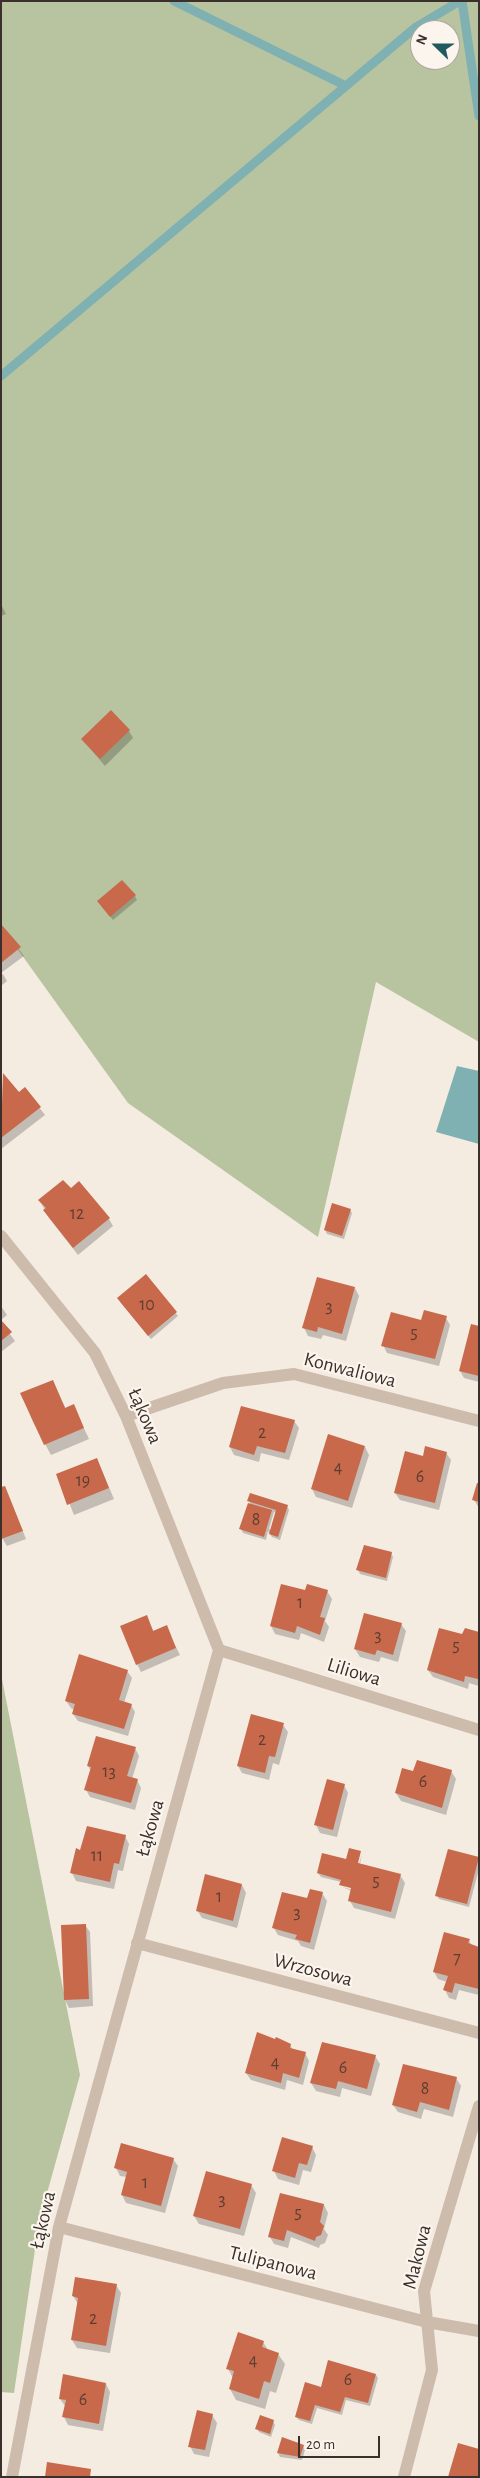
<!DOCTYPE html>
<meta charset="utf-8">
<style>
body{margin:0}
#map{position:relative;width:480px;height:2478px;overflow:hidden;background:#f4ebe1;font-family:"Alegreya Sans",sans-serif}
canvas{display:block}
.frame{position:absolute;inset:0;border:2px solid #3b302b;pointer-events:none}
.north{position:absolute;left:410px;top:20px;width:50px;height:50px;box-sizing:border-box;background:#fbf5ee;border:1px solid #aea6a0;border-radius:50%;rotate:292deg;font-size:14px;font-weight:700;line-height:20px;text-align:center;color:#3b302b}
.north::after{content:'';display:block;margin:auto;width:18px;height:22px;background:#1f5a5e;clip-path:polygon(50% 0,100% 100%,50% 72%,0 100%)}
.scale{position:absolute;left:298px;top:2436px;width:82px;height:22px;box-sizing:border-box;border:2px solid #3b302b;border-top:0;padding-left:6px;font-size:15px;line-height:18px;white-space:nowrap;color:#3b302b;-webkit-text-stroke:4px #fbf5ee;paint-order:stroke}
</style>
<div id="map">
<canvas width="480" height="2478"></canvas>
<div class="frame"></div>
<div class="north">N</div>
<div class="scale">20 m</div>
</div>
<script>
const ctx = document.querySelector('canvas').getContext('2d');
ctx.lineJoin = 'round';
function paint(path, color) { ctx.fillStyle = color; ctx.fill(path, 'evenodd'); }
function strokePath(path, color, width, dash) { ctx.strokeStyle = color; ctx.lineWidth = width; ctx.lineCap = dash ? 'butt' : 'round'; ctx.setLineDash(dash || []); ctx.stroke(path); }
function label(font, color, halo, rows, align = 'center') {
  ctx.font = font + ' "Alegreya Sans",sans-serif'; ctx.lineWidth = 4.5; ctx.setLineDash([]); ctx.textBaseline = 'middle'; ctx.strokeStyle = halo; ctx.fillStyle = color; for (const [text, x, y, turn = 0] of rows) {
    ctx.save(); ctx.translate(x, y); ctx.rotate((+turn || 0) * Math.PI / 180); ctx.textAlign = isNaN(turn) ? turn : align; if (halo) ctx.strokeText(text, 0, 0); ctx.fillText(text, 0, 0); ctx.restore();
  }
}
paint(new Path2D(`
 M1 1H479V1042L376 982 318 1237 128 1103 1 926ZM420 30H450V60H420Z
 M1 1674 80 2075 39 2222 14 2393 1 2392Z`), '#b8c4a0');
paint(new Path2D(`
 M457 1066 479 1071V1144L436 1132Z`), '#7fb0b2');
paint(new Path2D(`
 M1 604 6 614 1 616Z
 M129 731 133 738 105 766 82 739Z
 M135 896 137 900 113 920 101 905Z
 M1 926 24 956 1 973Z
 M3 974 7 981 1 986V976Z
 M3 1075 19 1094 25 1089 45 1115 1 1149Z
 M40 1201 109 1219 113 1226 78 1255 49 1218Z
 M350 1210 352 1213 344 1239 327 1234 325 1230Z
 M146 1276 178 1316 151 1339 120 1302Z
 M355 1288 359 1296 346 1341 323 1335 321 1339 308 1336 304 1328Z
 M1 1306 7 1315 1 1320Z
 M446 1318 450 1325 439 1366 387 1353 383 1345 422 1322Z
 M1 1322 15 1341 1 1352Z
 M479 1328V1382L464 1378 460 1371Z
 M53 1382 66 1409 73 1405 89 1439 51 1455 33 1422 22 1394Z
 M294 1421 299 1428 289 1460 261 1453 259 1462 234 1455 230 1447Z
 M365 1447 369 1455 352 1508 316 1497 312 1489Z
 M446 1453 451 1460 439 1510 400 1500 395 1493 424 1457Z
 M97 1459 114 1499 74 1515 58 1475Z
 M479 1485V1508L474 1500Z
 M5 1487 26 1539 7 1546 2 1538Z
 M249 1501 287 1506 289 1510 280 1540 272 1537 268 1531 266 1540 243 1533 241 1529 251 1505ZM274 1512 277 1513 271 1530 269 1529Z
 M391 1553 393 1557 387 1581 360 1574 358 1570Z
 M327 1591 332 1599 325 1621 329 1627 324 1642 301 1633 299 1640 275 1634 271 1626 306 1592Z
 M147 1617 154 1632 166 1627 180 1655 141 1672 137 1664Z
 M401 1624 406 1631 398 1662 381 1657 379 1662 360 1657 355 1649Z
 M479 1633V1686L469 1683 468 1689 433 1677 428 1670 463 1636Z
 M127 1671 132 1678 124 1703 131 1705 135 1712 128 1736 78 1721 73 1714 74 1710 71 1708 66 1701Z
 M283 1725 288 1732 279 1765 273 1763 269 1780 242 1773 238 1766Z
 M135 1748 139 1756 132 1779 137 1780 141 1788 135 1810 90 1797 86 1790 91 1771 88 1766Z
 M451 1771 456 1779 446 1815 401 1801 396 1793 414 1773Z
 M344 1785 348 1793 337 1837 320 1833 316 1825Z
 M125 1836 129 1844 123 1871 118 1870 114 1889 76 1881 72 1873 81 1851Z
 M449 1850 479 1859V1869L469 1907 439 1899 437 1895Z
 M362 1854 360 1864 400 1875 405 1883 395 1919 354 1908 350 1901 352 1891 342 1887 357 1891 358 1888 341 1884V1887V1882L321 1877 318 1873 359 1864Z
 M242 1885 246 1893 237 1928 202 1918 197 1910Z
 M322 1893 327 1901 314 1950 301 1946 298 1941 278 1935 274 1928 308 1900Z
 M85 1925 90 1932 93 2006 69 2008 65 2000Z
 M469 1940 472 1946 479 1948V1995L459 1990 456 2000 449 1998 445 1990 447 1982 438 1979 434 1972Z
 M290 2045 293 2050 305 2053 309 2061 303 2085 287 2080 285 2090 251 2080 246 2073Z
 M375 2056 380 2064 371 2096 342 2088 340 2097 316 2091 311 2083Z
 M456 2078 461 2086 453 2117 424 2109 421 2119 398 2112 393 2105Z
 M312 2147 316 2155 311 2172 303 2170 299 2185 278 2179 274 2171Z
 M173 2159 178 2166 165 2213 126 2203 122 2195 127 2177 120 2176 116 2168Z
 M251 2185 256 2193 244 2236 199 2224 194 2216Z
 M324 2205 328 2213 324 2229 328 2235 325 2243 320 2245 319 2248 291 2237 288 2248 274 2244 270 2237Z
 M116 2285 121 2293 110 2353 77 2348 72 2340 78 2304 73 2296Z
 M263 2342 268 2350 278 2354 285 2364 276 2393 270 2391 265 2409 236 2400 230 2389 233 2378 228 2369Z
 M376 2375 378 2378 370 2406 346 2400 342 2415 317 2408 312 2424 299 2420 296 2417 321 2388Z
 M106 2384 110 2392 103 2431 68 2425 64 2417 65 2406 60 2399Z
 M212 2415 217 2423 209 2457 194 2454 190 2446Z
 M273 2421 275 2425 271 2437 259 2432 257 2429Z
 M303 2446 305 2450 302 2460 280 2457 278 2453Z`), '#0003');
strokePath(new Path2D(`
 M174 1 346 86
 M462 1 479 116
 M1 376 416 27 460 1`), '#7fb0b2', 9);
paint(new Path2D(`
 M111 710 130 730 100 759 81 739Z
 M122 880 136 895 110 917 97 901Z
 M1 924 21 947 1 963Z
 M3 1073 19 1092 25 1087 41 1107 1 1138Z
 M63 1180 71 1188 79 1181 110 1218 73 1248 43 1210 46 1208 38 1200Z
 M332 1203 351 1209 342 1236 324 1230Z
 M146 1274 177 1312 148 1336 117 1298Z
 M317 1277 355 1287 342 1334 318 1327 317 1332 302 1328Z
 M424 1310 447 1316 435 1359 381 1346 391 1312 421 1320Z
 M1 1320 12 1332 1 1341Z
 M471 1324 479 1326V1376L459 1371Z
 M53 1380 65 1408 74 1404 84 1428 44 1445 20 1393Z
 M241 1406 295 1420 285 1453 257 1446 254 1455 229 1447Z
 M328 1434 365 1446 348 1501 311 1489Z
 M425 1446 447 1452 435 1503 394 1493 405 1451 423 1456Z
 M97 1458 109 1488 67 1505 56 1474Z
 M477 1483H479V1502L472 1500Z
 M5 1486 23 1531 1 1539V1487Z
 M250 1493 288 1505 278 1537 269 1534 276 1510 247 1501Z
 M248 1503 272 1510 264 1537 239 1529Z
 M364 1545 392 1552 386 1578 356 1570Z
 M281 1584 305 1590 307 1584 328 1590 320 1617 325 1618 320 1635 297 1626 295 1633 270 1626Z
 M364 1613 402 1623 393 1655 377 1650 375 1655 354 1649Z
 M147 1615 153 1631 167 1625 176 1648 136 1665 120 1626Z
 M439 1628 462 1634 465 1628 479 1632 478 1679 465 1676 464 1682 427 1670Z
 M79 1654 128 1670 119 1700 132 1704 124 1729 72 1714 75 1704 65 1701Z
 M251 1714 284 1723 275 1757 269 1756 265 1773 237 1766Z
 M96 1736 136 1747 127 1776 138 1779 131 1803 84 1790 91 1767 87 1766Z
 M417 1760 452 1770 442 1808 395 1793 402 1768 413 1771Z
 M327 1779 345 1784 333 1830 314 1825Z
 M87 1826 126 1835 119 1864 114 1863 110 1882 70 1873 76 1848 80 1850Z
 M349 1848 361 1851 358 1863 401 1874 391 1912 348 1901 351 1888 339 1885 341 1880 317 1873 322 1853 346 1859Z
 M448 1849 479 1857 467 1904 435 1896Z
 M205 1874 242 1884 233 1921 196 1911Z
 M310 1889 323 1892 310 1943 295 1939 297 1935 272 1928 282 1892 307 1898Z
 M86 1924 89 1999 64 2000 61 1925Z
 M444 1932 470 1939 468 1943 479 1947V1989L455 1983 452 1993 443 1990 448 1976 433 1972Z
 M257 2032 275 2039 276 2037 291 2044 290 2048 306 2052 299 2078 283 2073 281 2083 245 2073Z
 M322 2042 376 2055 367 2089 338 2081 336 2089 310 2083Z
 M403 2064 457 2077 449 2110 420 2102 417 2112 392 2105Z
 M282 2137 313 2146 307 2165 299 2163 295 2178 272 2171Z
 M121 2143 174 2158 161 2206 121 2195 127 2172 114 2168Z
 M206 2171 252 2184 240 2229 193 2216Z
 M280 2193 324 2204 320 2222 324 2226 321 2235 316 2237 315 2241 287 2230 284 2241 268 2237Z
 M75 2277 117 2284 106 2346 71 2340 78 2298 72 2296Z
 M238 2332 264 2341 262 2347 279 2353 270 2383 264 2381 259 2399 229 2389 234 2371 226 2369Z
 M328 2360 376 2374 368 2403 345 2397 340 2412 315 2405 310 2421 295 2417 305 2382 321 2387Z
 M63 2374 106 2383 99 2424 62 2417 66 2400 59 2399Z
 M197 2410 213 2414 205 2450 188 2447Z
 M260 2415 274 2420 270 2434 255 2429Z
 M282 2437 304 2445 300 2457 277 2453Z
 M458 2443 479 2449V2477H448Z
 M47 2462 91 2469 90 2477H45Z`), '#c8694b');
strokePath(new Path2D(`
 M1 1236 95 1353 126 1416 219 1650 59 2227 12 2477
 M126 1416 223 1383 294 1374 479 1421
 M219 1650 479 1730
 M137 1943 479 2033
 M59 2227 427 2322 479 2331
 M404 2477 432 2370 424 2291 479 2106`), '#cdbbac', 12);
label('18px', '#5e3e33', null, [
 ["12",77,1214],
 ["10",147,1305],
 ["3",329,1307],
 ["5",414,1333],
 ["2",262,1433],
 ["4",338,1468],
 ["6",420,1477],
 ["19",83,1481],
 ["8",256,1520],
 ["1",300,1603],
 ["3",378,1636],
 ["5",456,1646],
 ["2",262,1740],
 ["13",109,1772],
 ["6",423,1782],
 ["11",97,1856],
 ["5",376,1881],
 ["1",219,1897],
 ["3",297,1913],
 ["7",457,1959],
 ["4",275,2063],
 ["6",343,2068],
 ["8",425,2089],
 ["1",145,2183],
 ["3",222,2200],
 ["5",298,2213],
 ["2",93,2319],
 ["4",253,2361],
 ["6",348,2380],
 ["6",83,2400]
]);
label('20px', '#3b302b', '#fbf5ee', [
 ["Konwaliowa",350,1370,14],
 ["Łąkowa",145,1416,67],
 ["Liliowa",354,1672,17],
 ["Łąkowa",150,1828,-74],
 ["Wrzosowa",313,1970,15],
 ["Łąkowa",43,2220,-77],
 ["Makowa",417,2257,-76],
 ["Tulipanowa",273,2263,14]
]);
</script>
